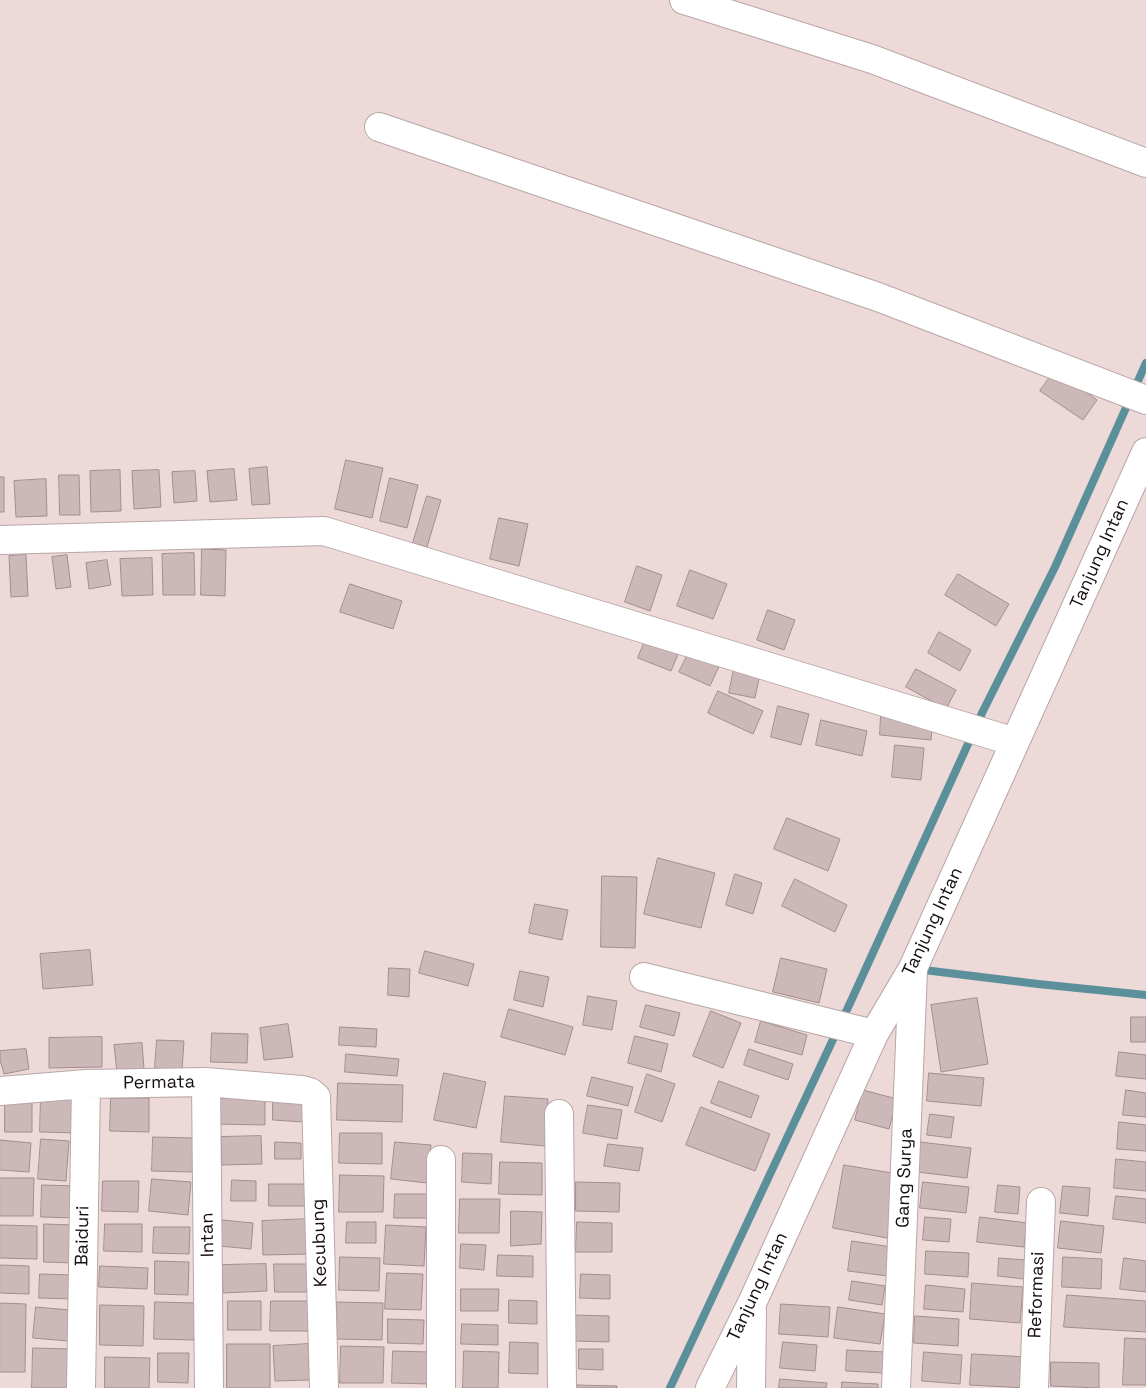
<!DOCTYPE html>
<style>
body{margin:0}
canvas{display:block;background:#eed9d9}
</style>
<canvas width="1146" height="1388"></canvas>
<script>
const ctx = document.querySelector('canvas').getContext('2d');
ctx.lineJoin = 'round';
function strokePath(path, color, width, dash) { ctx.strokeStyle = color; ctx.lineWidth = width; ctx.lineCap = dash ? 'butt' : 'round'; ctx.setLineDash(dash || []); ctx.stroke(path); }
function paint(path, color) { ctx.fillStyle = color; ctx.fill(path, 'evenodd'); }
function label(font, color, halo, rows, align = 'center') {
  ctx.font = font + ' "Space Grotesk",sans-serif'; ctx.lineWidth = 5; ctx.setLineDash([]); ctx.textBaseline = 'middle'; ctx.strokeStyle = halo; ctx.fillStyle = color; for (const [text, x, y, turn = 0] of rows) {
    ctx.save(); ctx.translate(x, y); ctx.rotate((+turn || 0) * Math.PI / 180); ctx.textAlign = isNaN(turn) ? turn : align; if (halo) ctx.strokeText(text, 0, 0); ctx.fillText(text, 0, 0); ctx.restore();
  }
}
strokePath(new Path2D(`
 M924 970 1038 984 1146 995
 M670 1388 851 1001 983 711 1055 567 1146 363`), '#5b909b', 8);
const building = new Path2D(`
 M1055 370 1097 400 1083 420 1040 391Z
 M346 460 383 468 372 518 335 509Z
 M267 467 270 504 252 505 249 469Z
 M234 469 237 500 210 502 207 471Z
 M120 470 121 511 91 512 90 471Z
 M159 470 161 507 134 509 132 471Z
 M195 471 197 501 174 503 172 472Z
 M59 475H79L80 515H60Z
 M0 477H4V512H0Z
 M390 478 418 485 407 528 380 521Z
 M46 479 47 516 16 517 14 481Z
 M427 496 441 500 427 547 413 543Z
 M499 518 528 524 519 566 490 559Z
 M202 549 226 550 225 596 201 595Z
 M194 553 195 595H163L162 554Z
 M26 555 28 596 11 597 9 556Z
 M67 555 71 587 56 589 52 557Z
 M152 558 153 595 122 596 120 559Z
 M107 560 111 585 89 589 86 563Z
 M637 566 662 575 650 611 625 602Z
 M690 570 727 584 713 619 677 606Z
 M958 574 1009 604 996 626 945 595Z
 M350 584 402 601 393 629 340 612Z
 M768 610 795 620 784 650 757 640Z
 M649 631 682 645 671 671 638 658Z
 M939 632 971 650 960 671 928 653Z
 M691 648 721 662 710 686 679 672Z
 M735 664 761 669 755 698 729 693Z
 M916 669 956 690 946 709 906 687Z
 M718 691 763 711 753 734 708 713Z
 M778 706 809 714 801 745 771 737Z
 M881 714 933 719 931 740 880 735Z
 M821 720 867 731 862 756 816 745Z
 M895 745 924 748 921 780 892 777Z
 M787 818 840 839 828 871 774 849Z
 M658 858 715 873 701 928 644 914Z
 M735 874 762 883 753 914 726 905Z
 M602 876 637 877 635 948 601 947Z
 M795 879 847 905 835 932 782 906Z
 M535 904 568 910 562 940 529 933Z
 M90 950 93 985 43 989 40 954Z
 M425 951 474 964 468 986 419 973Z
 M781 958 827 969 819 1003 773 992Z
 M389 968 410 969 409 997 388 995Z
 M520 971 549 977 543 1007 514 1000Z
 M588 996 617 1001 612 1030 583 1025Z
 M977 998 988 1064 941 1072 931 1005Z
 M646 1005 680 1013 674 1036 640 1027Z
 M509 1009 573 1027 565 1055 501 1037Z
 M711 1011 741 1023 723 1068 693 1056Z
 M1131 1017H1146V1042H1131Z
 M761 1021 807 1035 802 1055 755 1042Z
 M288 1024 293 1057 264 1060 260 1028Z
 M340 1027 377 1029 376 1047 339 1045Z
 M212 1033 248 1034 247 1063 211 1062Z
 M635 1036 668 1044 661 1072 628 1063Z
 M102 1037V1067L49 1068V1038Z
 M157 1040 184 1041 182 1070 155 1068Z
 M142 1043 144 1069 117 1072 114 1045Z
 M26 1049 29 1069 4 1074 0 1060V1051Z
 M749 1049 793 1064 788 1080 744 1065Z
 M1119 1052 1146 1055V1079L1116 1076Z
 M346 1054 399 1059 397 1076 345 1072Z
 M444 1073 486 1082 476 1128 434 1120Z
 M929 1073 984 1078 981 1106 927 1101Z
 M647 1074 675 1084 662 1122 635 1112Z
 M592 1077 633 1087 628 1106 587 1096Z
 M719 1081 759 1096 751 1118 711 1103Z
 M338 1083 403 1085 402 1122 337 1120Z
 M863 1090 897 1099 889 1129 855 1120Z
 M1126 1090 1146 1093V1117L1123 1115Z
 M41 1096 78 1097V1133L40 1132Z
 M505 1096 548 1099 545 1146 501 1142Z
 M5 1098H32V1132H5Z
 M111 1098H149V1132L110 1131Z
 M216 1098H265V1125L216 1124Z
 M273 1098 305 1099 304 1122 273 1120Z
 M588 1105 622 1110 617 1139 583 1133Z
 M701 1107 770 1134 755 1171 686 1145Z
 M930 1114 954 1117 951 1138 927 1135Z
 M1119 1122 1146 1125V1151L1117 1149Z
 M340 1133H382V1164L339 1163Z
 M261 1136 262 1164 222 1165 221 1137Z
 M153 1137 194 1138 193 1172 152 1171Z
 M41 1139 69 1141 66 1181 38 1179Z
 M0 1140 31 1143 29 1172 0 1170Z
 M275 1142 301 1143V1159H275Z
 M395 1142 431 1145 427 1183 391 1179Z
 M920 1142 971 1148 967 1178 917 1172Z
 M608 1144 643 1148 639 1171 604 1166Z
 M463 1153 492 1154 491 1184 462 1182Z
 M1116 1159 1146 1162V1191L1114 1188Z
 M500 1162 542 1163V1195L499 1194Z
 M844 1165 898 1174 887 1238 833 1228Z
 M340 1175 384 1176 383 1212H339Z
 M0 1178H34L33 1216H0Z
 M152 1179 191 1182 188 1215 149 1211Z
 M232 1180 256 1181V1201H231Z
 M103 1181H139L138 1212 102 1211Z
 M576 1182 620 1183 619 1212 576 1211Z
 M923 1182 969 1187 966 1213 920 1208Z
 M269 1184H305V1206H269Z
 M42 1185 78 1186 76 1218 41 1217Z
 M998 1185 1020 1187 1018 1214 995 1212Z
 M1063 1186 1090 1188 1088 1216 1060 1213Z
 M395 1194H430L429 1218H394Z
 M1116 1196 1146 1199V1223L1113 1219Z
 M460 1199H500L499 1233H459Z
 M511 1211 542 1212 541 1244 511 1246Z
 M925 1217 951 1219 949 1242 923 1240Z
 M980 1217 1027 1223 1024 1247 977 1242Z
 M310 1219 311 1254 263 1255 262 1221Z
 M222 1220 253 1223 251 1249 219 1246Z
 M1061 1221 1104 1226 1101 1253 1058 1248Z
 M347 1222H376V1243H346Z
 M577 1222 612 1223V1252H576Z
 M44 1224 74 1225V1263L44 1262Z
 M105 1224H142V1252L104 1251Z
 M0 1225 37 1226V1259L0 1258Z
 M386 1225 426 1227 424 1266 384 1264Z
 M154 1227H190L189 1254 153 1253Z
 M852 1241 892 1247 888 1276 848 1271Z
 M461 1244 486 1245 484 1270 460 1268Z
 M926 1251 969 1253 968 1277 925 1274Z
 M498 1255 533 1256V1277L497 1276Z
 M340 1257 380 1258 379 1291 339 1290Z
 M1063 1257 1102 1259 1101 1289 1062 1287Z
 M999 1258 1026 1260 1024 1279 998 1276Z
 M1124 1258 1146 1261V1292L1120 1289Z
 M155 1261 189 1262 188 1295 155 1294Z
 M266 1264 267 1291 223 1293 222 1265Z
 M274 1264H307L308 1292H275Z
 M0 1265 29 1266V1294L0 1293Z
 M100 1266 148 1268 147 1289 99 1287Z
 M387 1273 423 1274 421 1310 385 1309Z
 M40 1274 73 1275V1299L39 1298Z
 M581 1274 610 1275V1299L580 1298Z
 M852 1281 885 1286 882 1305 849 1300Z
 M972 1283 1023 1287 1020 1323 970 1319Z
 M926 1285 965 1289 963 1312 924 1309Z
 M461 1289H499L498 1311H461Z
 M1067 1295 1146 1301V1332L1064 1327Z
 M509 1300 537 1301V1324L509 1323Z
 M228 1301H261V1330H228Z
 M271 1301H310V1331H270Z
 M155 1302 195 1303 194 1340 154 1339Z
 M337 1302 383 1303 382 1340 337 1339Z
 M0 1303 26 1304 25 1372H0Z
 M781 1304 830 1307 828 1337 779 1334Z
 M100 1305 144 1306 143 1346 100 1345Z
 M36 1307 70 1310 68 1341 33 1338Z
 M838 1307 885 1314 880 1344 834 1338Z
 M574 1315 609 1316V1342L574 1341Z
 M915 1316 959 1319 958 1346 914 1343Z
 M388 1319 424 1320 423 1344 388 1343Z
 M462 1324 498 1325V1345L461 1344Z
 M1125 1338 1146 1339V1385H1123Z
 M510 1342 538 1343V1374L509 1373Z
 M783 1342 817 1345 815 1371 780 1368Z
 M227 1344H270V1388H227Z
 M308 1344 310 1380 275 1381 273 1346Z
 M341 1346 384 1347 383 1383H340Z
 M33 1348 72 1349V1388H32Z
 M579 1349H603V1370L579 1369Z
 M847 1350 885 1352 884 1373 846 1371Z
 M393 1351 430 1352 429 1384 392 1383Z
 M464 1351 499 1352 498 1388H463Z
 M924 1352 962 1355 960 1384 922 1381Z
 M158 1353H189L188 1383 158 1382Z
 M972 1354 1029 1357 1027 1388 970 1385Z
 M105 1357 150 1358 149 1388H105Z
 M1051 1362 1099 1363V1388L1051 1386Z
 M780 1379 827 1383 826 1388H779Z
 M842 1382 878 1384V1388H842Z
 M576 1385 617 1386V1388H576Z`);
paint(building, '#ccb8b8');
strokePath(building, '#a08e8d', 1);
const street = new Path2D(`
 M684 0 872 59 1146 163
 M379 127 878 297 1146 400
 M0 540 324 531 1015 742
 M644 977 874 1034
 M206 1082 209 1388
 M0 1091 86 1084 206 1082 302 1090 310 1092 316 1097 324 1388
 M559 1114 562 1388
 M441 1160V1388
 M81 1388 86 1084
 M710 1388 753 1301 874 1034 913 968 1146 452
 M751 1388 752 1310
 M896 1388 913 970
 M1034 1388 1041 1202`);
strokePath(street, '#b9a6a6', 30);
strokePath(street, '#fff', 28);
label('18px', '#160f0f', '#fff', [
 ["Tanjung Intan",1100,554,-66],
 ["Tanjung Intan",933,922,-65],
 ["Permata",159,1083,-1],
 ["Gang Surya",905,1178,-88],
 ["Intan",208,1235,-91],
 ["Baiduri",83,1236,-89],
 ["Kecubung",320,1243,-92],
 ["Tanjung Intan",758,1287,-65],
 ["Reformasi",1037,1295,-88]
]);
</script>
